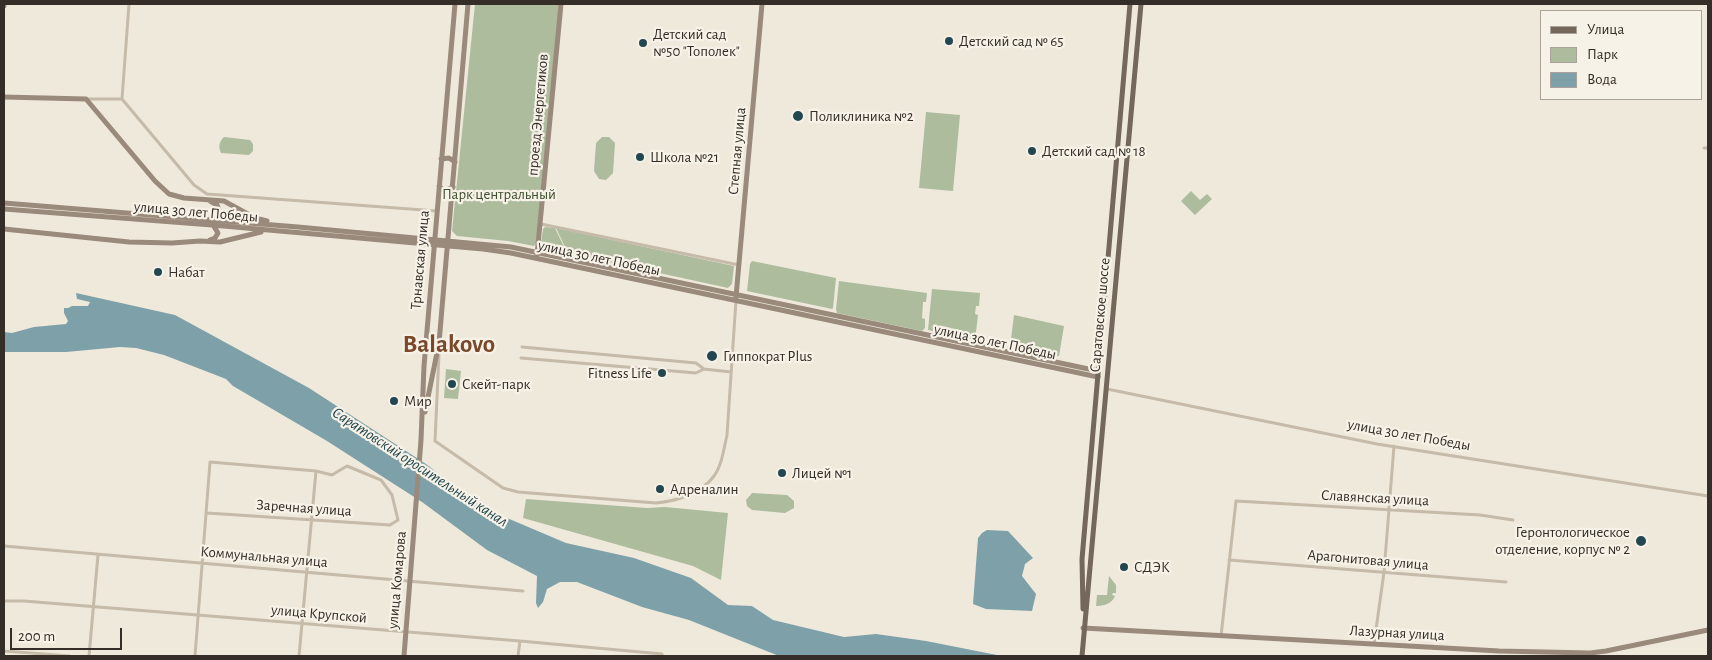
<!DOCTYPE html>
<meta charset="utf-8">
<style>
body{margin:0}
#map{position:relative;width:1712px;height:660px;overflow:hidden;background:#efe9dc;font-family:"Alegreya Sans",sans-serif}
canvas{display:block}
.frame{position:absolute;inset:0;border:5px solid #342d28;pointer-events:none}
.legend{position:absolute;left:1540px;top:10px;width:162px;height:90px;box-sizing:border-box;background:#f7f2e7;border:1px solid #a9a39b;margin:0;padding:6px 9px;list-style:none;font-size:15px;color:#342d28}
.legend li{display:flex;align-items:center;gap:10px;height:25px}
.legend b{width:25px;border:1px solid #a9a39b}
.scale{position:absolute;left:10px;top:628px;width:112px;height:22px;box-sizing:border-box;border:2px solid #342d28;border-top:0;padding-left:6px;font-size:15px;line-height:18px;white-space:nowrap;color:#342d28;-webkit-text-stroke:4px #f7f2e7;paint-order:stroke}
</style>
<div id="map">
<canvas width="1712" height="660"></canvas>
<div class="frame"></div>
<ul class="legend">
<li><b style="height:6px;background:#74675b"></b>Улица</li>
<li><b style="height:14px;background:#adbc9d"></b>Парк</li>
<li><b style="height:14px;background:#7ea1a9"></b>Вода</li>
</ul>
<div class="scale">200 m</div>
</div>
<script>
const ctx = document.querySelector('canvas').getContext('2d');
ctx.lineJoin = 'round';
function paint(path, color) { ctx.fillStyle = color; ctx.fill(path, 'evenodd'); }
function strokePath(path, color, width, dash) { ctx.strokeStyle = color; ctx.lineWidth = width; ctx.lineCap = dash ? 'butt' : 'round'; ctx.setLineDash(dash || []); ctx.stroke(path); }
function label(font, color, halo, rows, align = 'center') {
  ctx.font = font + ' "Alegreya Sans",sans-serif'; ctx.lineWidth = 4.5; ctx.setLineDash([]); ctx.textBaseline = 'middle'; ctx.strokeStyle = halo; ctx.fillStyle = color; for (const [text, x, y, turn = 0] of rows) {
    ctx.save(); ctx.translate(x, y); ctx.rotate((+turn || 0) * Math.PI / 180); ctx.textAlign = isNaN(turn) ? turn : align; if (halo) ctx.strokeText(text, 0, 0); ctx.fillText(text, 0, 0); ctx.restore();
  }
}
paint(new Path2D(`
 M475 4H559L537 242 534 246 508 241 457 236 452 231Z
 M926 112 960 115 953 191 919 188Z
 M224 137 250 140 253 144V151L249 155 221 153C218 146 219 142 224 137Z
 M602 137H609L615 143 613 173 606 180 599 179 594 171 596 143Z
 M1191 191 1200 200 1207 194 1212 199 1195 215 1181 201Z
 M545 227 555 228 567 253 545 248 541 243 543 229Z
 M556 228 734 266 732 284 728 288 586 257 584 255V253L566 249Z
 M752 261 836 278 833 308 832 309 747 291 750 264Z
 M839 281 927 293 926 302H923L922 318 925 319V328L922 331 837 313 836 309Z
 M932 289 980 293 979 306H976L975 314 978 315 975 340 928 330Z
 M1014 315 1064 326 1059 356 1051 355V351L1039 348 1038 354 1010 347Z
 M446 369 461 371 458 399 444 398Z
 M752 493 787 495 794 501V508L785 513 752 510 747 506 746 500Z
 M526 499 647 508 665 507 728 513 721 580 693 566 523 518Z
 M1109 576 1116 585V593H1113L1112 595 1115 596C1112 604 1103 606 1096 606L1097 595H1107Z`), '#adbc9d');
paint(new Path2D(`
 M76 293 175 315 309 388 426 464 468 497 494 512 496 517 502 520 507 518 566 543 634 558 691 578 728 605 752 606 773 620 844 637 876 634 926 641 1002 656H779L689 620 642 607 577 582H560L547 589 543 602 538 608 536 603 537 576 487 550 422 502 327 441 233 386 226 379 164 355 136 348 120 347 66 352H4V332L12 333 34 327 66 324 68 321 64 313V308H68L72 306H88L90 302 77 299Z
 M987 530 1008 531 1033 558 1025 564 1022 576 1036 594 1032 611 986 609 973 604 978 538 982 533Z`), '#7ea1a9');
strokePath(new Path2D(`
 M87 99H122L194 185 207 194 437 211
 M122 99 129 4
 M1704 148H1708
 M541 224 739 265
 M522 347 696 363 704 369
 M439 354 435 441 503 488 518 492 656 503C676 501 701 494 714 476 722 465 724 448 727 435L736 300
 M521 358 696 373 704 369 731 372
 M1107 389 1377 444 1708 496
 M4 546 523 591
 M1229 560 1506 582
 M4 601H24L520 641 662 654V656
 M1221 636 1236 501 1480 515 1513 520
 M1374 644 1384 572 1394 446
 M4 651 70 656
 M89 656 98 555
 M195 656 210 462 316 471 332 475 347 466 381 480 392 495 398 520 390 525 207 513
 M299 656 316 471
 M518 656 520 641`), '#c6baa9', 3);
strokePath(new Path2D(`
 M4 6V4
 M4 97 86 99 155 181 169 194 184 198 224 201 255 218 267 221
 M441 159 449 158 455 162
 M439 186 444 191 453 187
 M210 201 217 205 219 210 213 219
 M4 203 298 227 511 247 1098 371
 M4 209 212 225 483 249 511 253 1098 377
 M4 229 129 242 172 243 200 241 220 242 261 232
 M210 240 215 238 218 233 213 225
 M537 255 561 4
 M736 297 762 4
 M425 412 439 343 468 4
 M1083 628 1499 651 1590 653 1606 651 1708 630
 M404 656 421 440 424 366 455 4`), '#998a7b', 5);
strokePath(new Path2D(`
 M1083 609 1082 559 1130 4
 M1082 656 1141 4`), '#74675b', 5);
for (const [x, y, r, color] of [
 [949,41,5,"#224750"],
 [643,43,5,"#224750"],
 [798,116,6,"#224750"],
 [1032,151,5,"#224750"],
 [640,157,5,"#224750"],
 [158,272,5,"#224750"],
 [712,356,6,"#224750"],
 [662,373,5,"#224750"],
 [452,384,5,"#224750"],
 [394,401,5,"#224750"],
 [782,473,5,"#224750"],
 [660,489,5,"#224750"],
 [1641,541,6,"#224750"],
 [1124,567,5,"#224750"]
]) { const dot = new Path2D(); dot.arc(x, y, r, 0, 2 * Math.PI); ctx.fillStyle = color; ctx.fill(dot); strokePath(dot, '#f7f2e7', 2); }
label('15px', '#342d28', '#f7f2e7', [
 ["Детский сад",653,34],
 ["№50 \"Тополек\"",653,51],
 ["Детский сад № 65",959,41],
 ["Поликлиника №2",809,116],
 ["Детский сад № 18",1042,151],
 ["Школа №21",650,157],
 ["Набат",168,272],
 ["Гиппократ Plus",723,356],
 ["Fitness Life",652,373,"right"],
 ["Скейт-парк",462,384],
 ["Мир",404,401],
 ["Лицей №1",792,473],
 ["Адреналин",670,489],
 ["Геронтологическое",1630,532,"right"],
 ["отделение, корпус № 2",1630,549,"right"],
 ["СДЭК",1134,567]
], 'left');
label('15px', '#342d28', '#f7f2e7', [
 ["проезд Энергетиков",538,115,-85],
 ["Степная улица",737,151,-85],
 ["улица 30 лет Победы",196,212,5],
 ["улица 30 лет Победы",599,258,12],
 ["Трнавская улица",420,260,-85],
 ["Саратовское шоссе",1100,315,-85],
 ["улица 30 лет Победы",995,342,12],
 ["улица 30 лет Победы",1409,435,10],
 ["Славянская улица",1375,498,3],
 ["Заречная улица",304,508,4],
 ["Коммунальная улица",264,557,5],
 ["Арагонитовая улица",1368,560,5],
 ["улица Комарова",397,580,-85],
 ["улица Крупской",319,614,5],
 ["Лазурная улица",1397,633,3]
]);
label('15px', '#3e4f2e', '#f7f2e7', [
 ["Парк центральный",499,194]
]);
label('italic 16px', '#224750', '#f7f2e7', [
 ["Саратовский оросительный канал",420,467,33]
]);
label('bold 25px', '#7a482a', '#f7f2e7', [
 ["Balakovo",449,344]
]);
</script>
